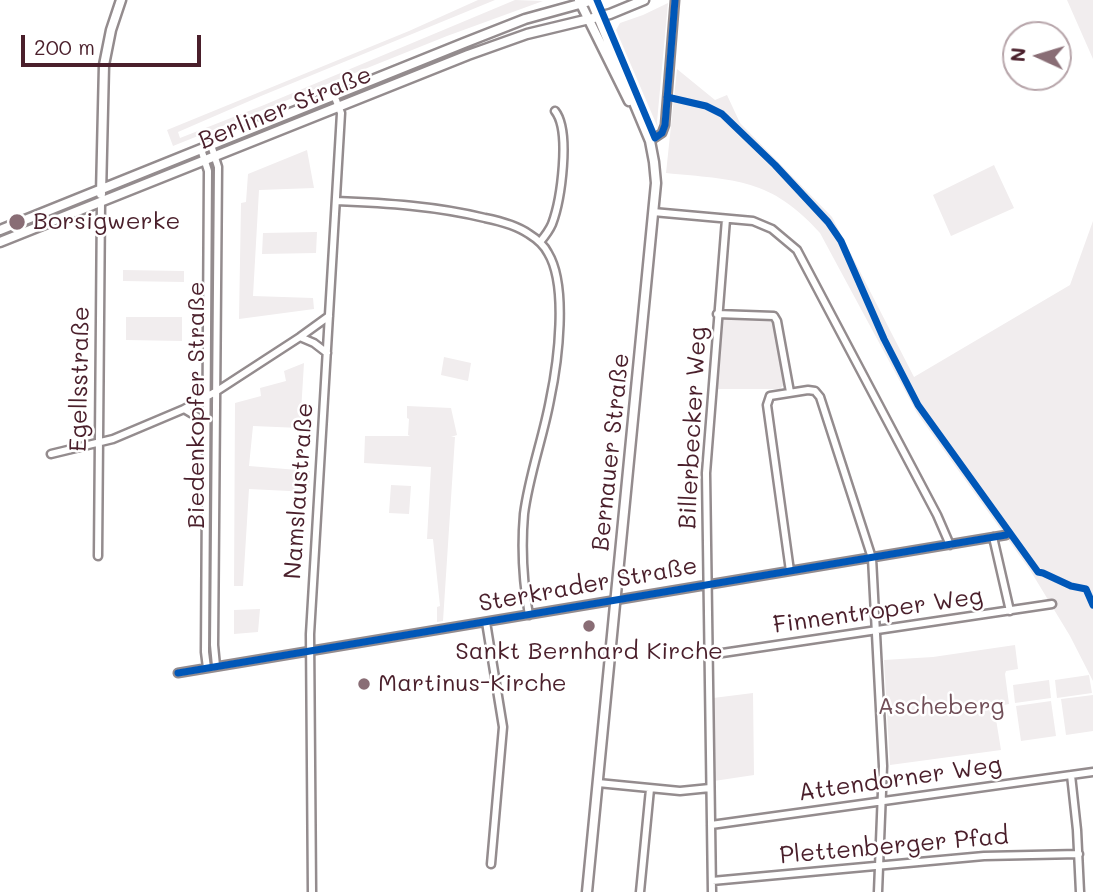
<!DOCTYPE html>
<meta charset="utf-8">
<style>
body{margin:0}
#map{position:relative;width:1093px;height:892px;overflow:hidden;background:#fff;font-family:Mali,sans-serif}
canvas{display:block}
.north{position:absolute;left:1002px;top:21px;width:70px;height:70px;box-sizing:border-box;background:#fff;border:2px solid #b7a5aa;border-radius:50%;rotate:274deg;font-size:19px;font-weight:700;line-height:28px;text-align:center;color:#4a1f2b}
.north::after{content:'';display:block;margin:auto;width:24px;height:32px;background:#896d75;clip-path:polygon(50% 0,100% 100%,50% 72%,0 100%)}
.scale{position:absolute;left:21px;top:35px;width:180px;height:32px;box-sizing:border-box;border:4px solid #4a1f2b;border-top:0;padding-left:9px;font-size:21px;line-height:24px;white-space:nowrap;color:#4a1f2b;-webkit-text-stroke:5px #fff;paint-order:stroke}
</style>
<div id="map">
<canvas width="1093" height="892"></canvas>
<div class="north">N</div>
<div class="scale">200 m</div>
</div>
<script>
const ctx = document.querySelector('canvas').getContext('2d');
ctx.lineJoin = 'round';
function paint(path, color) { ctx.fillStyle = color; ctx.fill(path, 'evenodd'); }
function strokePath(path, color, width, dash) { ctx.strokeStyle = color; ctx.lineWidth = width; ctx.lineCap = dash ? 'butt' : 'round'; ctx.setLineDash(dash || []); ctx.stroke(path); }
function label(font, color, halo, rows, align = 'center') {
  ctx.font = font + ' Mali,sans-serif'; ctx.lineWidth = 5; ctx.setLineDash([]); ctx.textBaseline = 'middle'; ctx.strokeStyle = halo; ctx.fillStyle = color; for (const [text, x, y, turn = 0] of rows) {
    ctx.save(); ctx.translate(x, y); ctx.rotate((+turn || 0) * Math.PI / 180); ctx.textAlign = isNaN(turn) ? turn : align; if (halo) ctx.strokeText(text, 0, 0); ctx.fillText(text, 0, 0); ctx.restore();
  }
}
paint(new Path2D(`
 M478 0H495L261 96 178 132 180 138 264 105 515 0 543 1 447 36 173 146 167 130 409 31Z
 M1067 0H1093V59Z
 M668 3 657 122 658 128 616 30 620 23 643 15Z
 M461 48 463 50V52L347 99 346 95Z
 M677 69 715 100 727 95 740 123 832 217 914 377 1070 285 1093 221V681L1070 636 1030 570 917 413 820 233C771 178 735 180 666 173Z
 M307 150 314 188 259 190 253 296 313 298 314 309 239 319 241 203 246 202 248 174Z
 M994 165 1014 208 951 236 933 195Z
 M317 232 316 253 262 254 263 233Z
 M123 270 184 271V282L123 281Z
 M126 317H182V341L126 340Z
 M725 318H767L772 321 775 326 785 383 780 389H716L721 322Z
 M444 357 471 363 468 381 441 375Z
 M304 363 300 428 253 426 249 466 310 471 309 492 249 489 243 586H234L235 403 261 396 260 388 286 381 284 371Z
 M407 406 451 408 457 435 451 437H455L443 621 437 622V607L440 606 433 539H427L431 467 364 463 365 436H410L408 435 409 419 407 418Z
 M391 485 411 486 409 514 389 513Z
 M260 609 258 632 234 634V610Z
 M1015 645 1018 669 1006 671 1005 674 1009 704 994 707 1001 750 890 765 884 660 933 657Z
 M1089 675 1092 693 1057 698 1055 680Z
 M1049 680 1051 698 1015 703 1013 685Z
 M753 693 754 775 714 781 713 698Z
 M1093 695V731L1066 735 1061 699Z
 M1051 701 1056 736 1021 741 1016 706Z`), '#f1edee');
const minor = new Path2D(`
 M650 141 662 133 665 125 675 0
 M211 145 218 167 214 645 216 666
 M201 149 208 171 205 652 207 668
 M336 201C386 203 436 206 485 218 500 221 516 225 529 234 537 239 544 245 548 253 568 286 558 362 550 400 543 438 529 475 524 514 521 549 523 582 529 615
 M653 212 753 221 772 229 797 250 937 515 950 545
 M540 242C545 236 549 231 552 224 561 200 571 131 555 111
 M717 314 774 316 777 321 790 392
 M300 337 314 343 327 353
 M184 409 201 419 206 427
 M51 454 113 439 184 409 217 391 300 337 329 316
 M993 537 1010 611
 M98 556 101 202
 M790 571 767 405 770 396 808 390 815 391 820 397 872 558 883 766 878 892
 M486 622 503 727 491 864
 M709 655 1052 604
 M178 673 1006 535
 M1071 775 1077 830 1080 892
 M598 783 680 791 710 788
 M711 825 1093 772
 M712 881 984 856 1079 854
 M312 892 310 634 340 130 341 113 334 95
 M640 892 650 789
 M712 892 706 473 726 219`);
const secondary = new Path2D(`
 M579 0 629 101
 M101 194 104 65 111 30 121 0
 M0 230 464 43 525 19 594 0
 M0 242 468 55 527 34 610 14 644 0
 M587 892 656 183 654 162 650 141 591 0`);
strokePath(minor, '#948c8e', 11);
strokePath(secondary, '#948c8e', 13);
strokePath(minor, '#fff', 6);
strokePath(secondary, '#fff', 8);
strokePath(new Path2D(`
 M597 0 655 138 662 133 665 125 675 0
 M667 97 706 106 722 114 775 165 828 222 841 241 884 339 918 405 1038 572 1043 573 1071 586 1086 589 1093 605
 M178 673 1006 535`), '#0057b8', 7);
for (const [x, y, r, color] of [
 [17,222,9,"#896d75"],
 [589,626,7,"#896d75"],
 [364,684,7,"#896d75"]
]) { const dot = new Path2D(); dot.arc(x, y, r, 0, 2 * Math.PI); ctx.fillStyle = color; ctx.fill(dot); strokePath(dot, '#fff', 2.5); }
label('24px', '#4a1f2b', '#fff', [
 ["Berliner Straße",285,108,-22],
 ["Egellsstraße",80,379,-89],
 ["Biedenkopfer Straße",197,405,-90],
 ["Billerbecker Weg",693,428,-87],
 ["Bernauer Straße",611,452,-84],
 ["Namslaustraße",299,491,-86],
 ["Sterkrader Straße",588,585,-10],
 ["Finnentroper Weg",878,611,-8],
 ["Attendorner Weg",900,779,-8],
 ["Plettenberger Pfad",894,846,-5]
]);
label('24px', '#4a1f2b', '#fff', [
 ["Borsigwerke",33,222],
 ["Sankt Bernhard Kirche",589,652,"center"],
 ["Martinus-Kirche",378,684]
], 'left');
label('24px', '#714f58', '#fff', [
 ["Ascheberg",941,707]
]);
</script>
